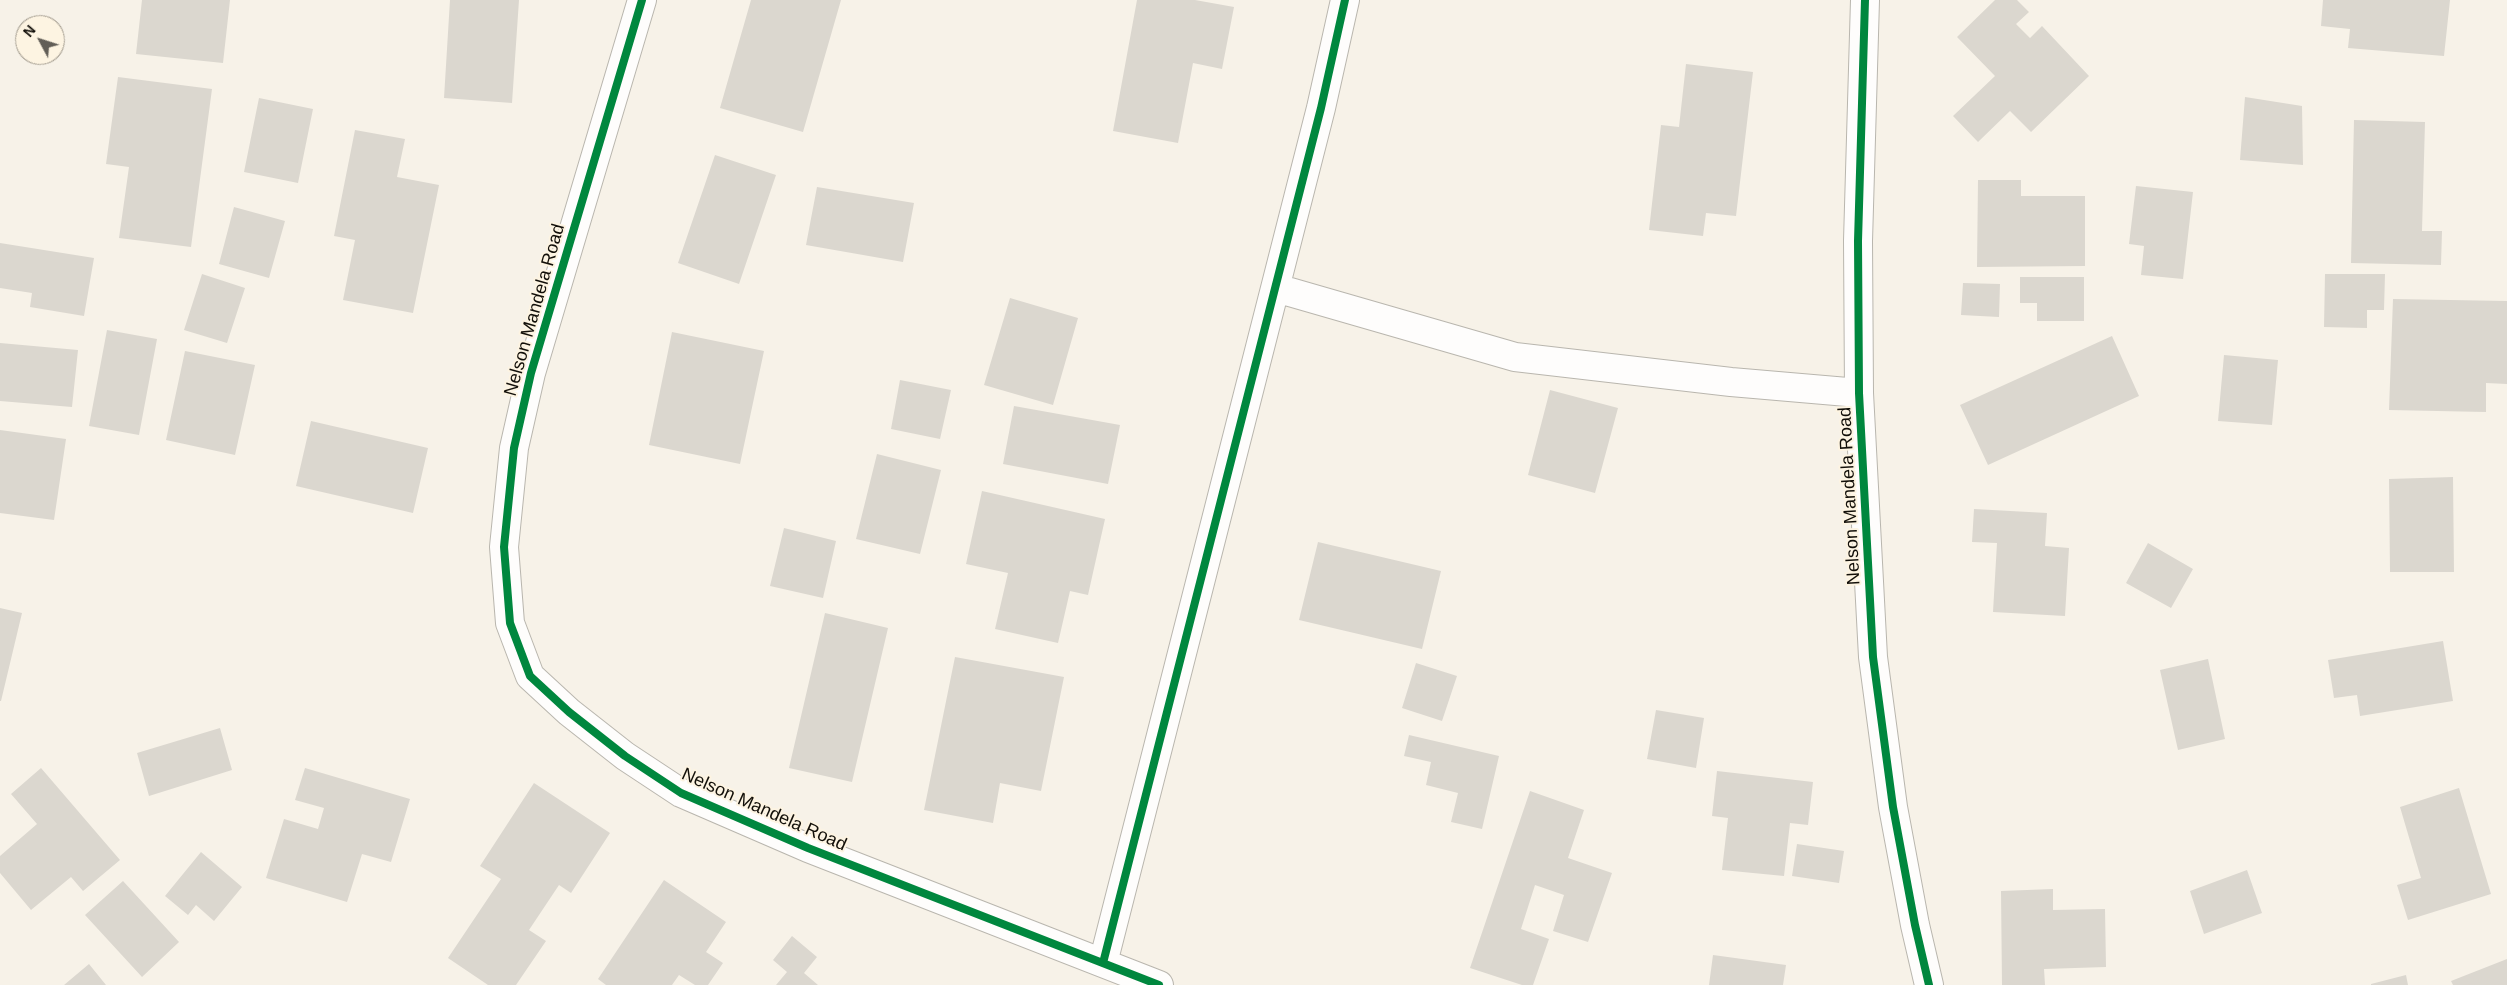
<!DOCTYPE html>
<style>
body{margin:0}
#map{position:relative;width:2507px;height:985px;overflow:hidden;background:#f7f2e8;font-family:Helvetica,sans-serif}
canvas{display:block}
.north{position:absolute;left:15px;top:15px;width:50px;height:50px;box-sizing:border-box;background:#fdf4e2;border:1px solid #9f988b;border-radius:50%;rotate:310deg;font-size:14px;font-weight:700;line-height:20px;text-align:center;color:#120f09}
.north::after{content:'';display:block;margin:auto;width:18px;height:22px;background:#625e57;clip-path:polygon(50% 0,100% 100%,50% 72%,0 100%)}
</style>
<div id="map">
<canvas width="2507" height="985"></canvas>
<div class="north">N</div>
</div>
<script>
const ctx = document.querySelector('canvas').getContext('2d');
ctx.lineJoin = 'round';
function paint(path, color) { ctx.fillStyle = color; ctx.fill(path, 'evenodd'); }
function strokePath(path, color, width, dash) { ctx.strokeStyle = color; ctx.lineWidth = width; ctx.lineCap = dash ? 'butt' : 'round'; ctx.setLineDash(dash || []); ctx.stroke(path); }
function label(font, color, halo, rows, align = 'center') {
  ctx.font = font + ' Helvetica,sans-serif'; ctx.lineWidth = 4; ctx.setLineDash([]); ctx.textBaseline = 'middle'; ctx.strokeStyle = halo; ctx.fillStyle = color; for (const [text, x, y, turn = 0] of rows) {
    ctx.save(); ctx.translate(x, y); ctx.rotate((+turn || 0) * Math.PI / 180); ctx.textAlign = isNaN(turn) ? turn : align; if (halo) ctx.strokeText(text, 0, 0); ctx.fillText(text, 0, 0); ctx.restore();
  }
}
paint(new Path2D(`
 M142 0H230L223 63 136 54Z
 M450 0H519L512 103 444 98Z
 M751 0H841L803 132 720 108Z
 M1137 0H1195L1234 7 1222 69 1193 63 1178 143 1113 131Z
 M1995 0H2017L2029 12 2016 24 2030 38 2042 26 2089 76 2031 132 2010 111 1978 142 1953 116 1995 76 1957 37Z
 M2323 0H2450L2444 56 2348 48 2350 29 2321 26Z
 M1686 64 1753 72 1736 216 1706 213 1703 236 1649 230 1661 125 1679 127Z
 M118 77 212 89 191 247 119 238 129 167 106 164Z
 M2245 97 2302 106 2303 165 2240 160Z
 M259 98 313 109 298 183 244 172Z
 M2354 120 2425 122 2422 231H2442L2441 265 2351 263Z
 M355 130 405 139 397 177 439 185 413 313 343 300 355 240 334 236Z
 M715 155 776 175 739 284 678 263Z
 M1978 180H2021V196H2085V266L1977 267Z
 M2136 186 2193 192 2183 279 2141 275 2144 246 2129 244Z
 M817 187 914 203 903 262 806 245Z
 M234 207 285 221 269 278 219 264Z
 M0 243 94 258 84 316 30 307 32 293 0 288Z
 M202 274 245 288 227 343 184 330Z
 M2325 274H2385L2384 310H2367V328L2324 327Z
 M2020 277H2084V321H2037V303H2020Z
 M1963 283 2000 284 1999 317 1961 315Z
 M1010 298 1078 318 1053 405 984 385Z
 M2393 299 2507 301V384L2486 383V412L2389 410Z
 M107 330 157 339 139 435 89 426Z
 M672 332 764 351 740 464 649 445Z
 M2112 336 2139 396 1988 465 1960 405Z
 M0 343 78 350 72 407 0 401Z
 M185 351 255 365 235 455 166 440Z
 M2224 355 2278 360 2272 425 2218 421Z
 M900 380 951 390 940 439 891 429Z
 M1550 390 1618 408 1595 493 1528 475Z
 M1014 406 1120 425 1108 484 1003 464Z
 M311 421 428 448 413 513 296 486Z
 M0 430 66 439 54 520 0 513Z
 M877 454 941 470 920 554 856 539Z
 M2453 477 2454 572H2390L2389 479Z
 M982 491 1105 519 1088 595 1070 591 1058 643 995 629 1008 573 966 564Z
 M1974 509 2047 513 2045 546 2069 548 2065 616 1993 612 1997 543 1972 542Z
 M784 528 836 541 823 598 770 586Z
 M1318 542 1441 571 1422 649 1299 620Z
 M2148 543 2193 569 2171 608 2126 583Z
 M0 608 22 613 1 701H0Z
 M825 613 888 628 852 782 789 768Z
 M2443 641 2453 701 2360 716 2357 695 2334 698 2328 660Z
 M955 657 1064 677 1041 791 1000 783 993 823 924 810Z
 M2208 659 2225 739 2178 750 2160 670Z
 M1416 663 1457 676 1442 721 1402 708Z
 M1656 710 1704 718 1696 768 1647 759Z
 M220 728 232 770 149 796 137 753Z
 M1409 735 1499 756 1482 829 1451 822 1458 793 1426 785 1431 762 1404 756Z
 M41 768 120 860 83 891 71 877 31 910 0 873V856L37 824 11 794Z
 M305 768 410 799 391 862 362 854 347 902 266 878 284 819 318 829 324 808 295 800Z
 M1717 771 1813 782 1808 825 1790 823 1784 876 1722 870 1728 818 1712 816Z
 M534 783 610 833 571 893 559 885 529 930 546 941 516 985H488L448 958 501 879 480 866Z
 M2459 788 2491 894 2408 920 2397 885 2421 878 2400 807Z
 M1530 791 1584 810 1568 858 1612 873 1588 942 1553 931 1564 895 1535 885 1521 929 1549 939 1533 985H1522L1470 968Z
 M1797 844 1844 851 1839 883 1792 876Z
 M201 852 242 887 214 921 196 905 188 915 165 896Z
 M2247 870 2262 913 2204 934 2190 891Z
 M664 880 726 922 706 952 723 963 708 985H695L679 975 672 985H606L598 979Z
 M123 881 179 942 142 977 85 915Z
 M2053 889V910L2105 909 2106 967 2044 969 2045 985H2002L2001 891Z
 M792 936 817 957 804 973 818 985H776L787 972 773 960Z
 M1713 955 1786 965 1783 985H1709Z
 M2507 959V985H2453L2451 981Z
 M89 964 106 985H64Z
 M2406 975 2408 985H2371V984Z`), '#dbd7cf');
const street = new Path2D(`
 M642 0 531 373 514 448 504 547 510 623 530 676 569 712 625 756 681 793 808 848 1159 985
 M1865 0 1858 241 1859 393 1873 657 1893 807 1915 925 1929 985
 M1276 288 1515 357 1731 382 1859 393
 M1103 963 1321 108 1345 0`);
strokePath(street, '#b9b6ae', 30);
strokePath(street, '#fefdfc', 28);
strokePath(new Path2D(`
 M642 0 531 373 514 448 504 547 510 623 530 676 569 712 625 756 681 793 808 848 1159 985
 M1865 0 1858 241 1859 393 1873 657 1893 807 1915 925 1929 985
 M1103 963 1321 108 1345 0`), '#00873e', 8);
label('18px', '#120f09', '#fdf4e2', [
 ["Nelson Mandela Road",535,310,-74],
 ["Nelson Mandela Road",1850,496,-93],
 ["Nelson Mandela Road",764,810,24]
]);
</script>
